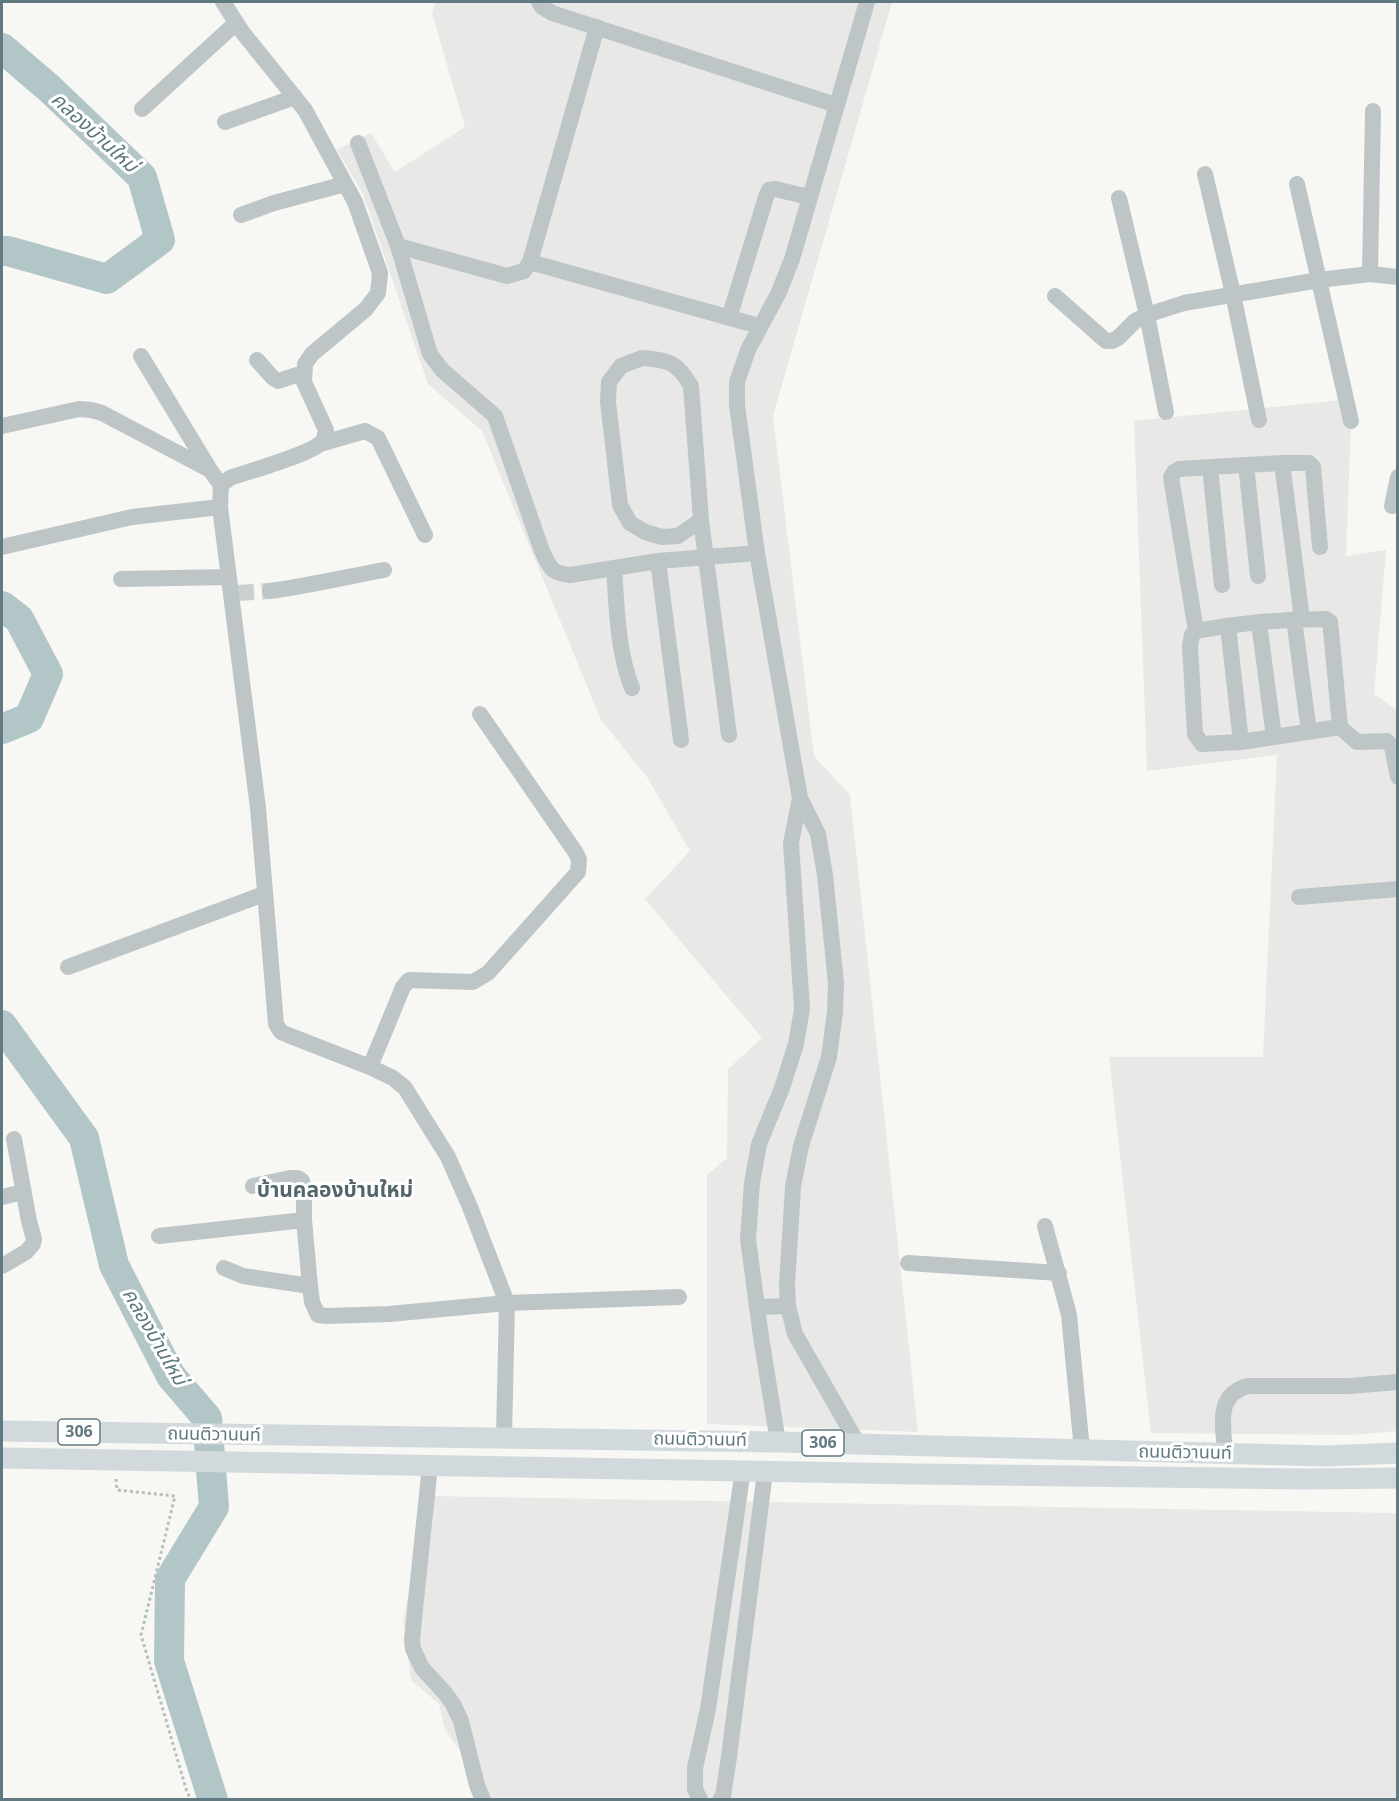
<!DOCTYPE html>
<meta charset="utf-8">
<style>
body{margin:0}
#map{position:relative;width:1399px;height:1801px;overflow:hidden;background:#f7f7f4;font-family:"Open Sans",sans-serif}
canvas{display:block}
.frame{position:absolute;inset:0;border:3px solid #617980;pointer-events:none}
</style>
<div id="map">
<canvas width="1399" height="1801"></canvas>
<div class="frame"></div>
</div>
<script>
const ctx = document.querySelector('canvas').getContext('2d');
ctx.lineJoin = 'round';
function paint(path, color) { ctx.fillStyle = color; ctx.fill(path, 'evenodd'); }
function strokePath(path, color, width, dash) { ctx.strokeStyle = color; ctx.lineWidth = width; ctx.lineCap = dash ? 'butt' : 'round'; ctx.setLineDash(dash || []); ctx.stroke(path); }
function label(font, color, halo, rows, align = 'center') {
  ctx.font = font + ' "Open Sans","Noto Sans Thai",sans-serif'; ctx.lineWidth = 6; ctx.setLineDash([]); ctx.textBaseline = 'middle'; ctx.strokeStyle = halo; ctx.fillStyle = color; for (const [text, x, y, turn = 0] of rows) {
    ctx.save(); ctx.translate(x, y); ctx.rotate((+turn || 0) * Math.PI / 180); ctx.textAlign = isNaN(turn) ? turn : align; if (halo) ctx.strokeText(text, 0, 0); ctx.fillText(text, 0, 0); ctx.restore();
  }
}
paint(new Path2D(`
 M436 2H892L773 416 814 756 850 795 918 1432 707 1424V1175L727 1158 728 1069 762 1038 645 899 690 851 647 777 601 720 482 431 428 384 363 194 337 150 371 133 395 172 465 127 432 13Z
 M1352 399 1346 556 1386 550 1374 694 1398 711 1397 1431 1351 1435 1151 1433 1109 1057H1263L1277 755 1147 771 1134 421Z
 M429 1496 1397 1513V1799H473L468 1762 445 1730 439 1704 411 1680 403 1620Z`), '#e8e8e7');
strokePath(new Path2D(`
 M2 48 50 89 142 177 160 240 107 279 8 251H2
 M2 606 19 619 48 674 29 718 2 729
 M2 1025 84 1138 114 1265 171 1376 207 1418 214 1507 170 1579 169 1661 213 1800`), '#b3c6c7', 30);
strokePath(new Path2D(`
 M238 593 270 591`), '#cad1d1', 16, [16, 8]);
strokePath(new Path2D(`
 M116 1479 117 1490 175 1496 141 1635 187 1792 191 1800`), '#b8bdbf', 3, [3, 3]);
strokePath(new Path2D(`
 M223 2 243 33 305 110 355 202 380 273 378 293 366 309 312 354 305 364 304 382 326 430C325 435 325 439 321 443 308 455 250 471 230 478L221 485 220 507 258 808 276 1024 281 1032 288 1035 370 1067 393 1078 405 1088 448 1157 470 1207 507 1303 504 1437
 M539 2 542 7 552 13 836 105
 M142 109 236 23
 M225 122 295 97
 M358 143 398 246 430 354 442 370 495 416 542 551C550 567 550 573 570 575L658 561 757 553
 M1205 174 1233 294 1259 420
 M1297 184 1351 421
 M1119 198 1147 315 1166 412
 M241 215 274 203 345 184
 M398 246 507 276 524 271 530 262 597 27
 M530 262 759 326
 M1370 274 1373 111
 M1055 296 1106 341H1112L1118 338 1135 321 1147 315 1184 303 1319 280 1370 274 1398 277
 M729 318 766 197 769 190 775 189 809 197
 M141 356 210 470
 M642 358C669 360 677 362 691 386L701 520 678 536 662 537 645 532 630 523 620 505 608 402 609 382 621 366Z
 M257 360 273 378 278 381 303 373
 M2 426 79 409 91 410 102 413 210 470 221 485
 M320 444 365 431 378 438 425 535
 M1246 465 1258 576
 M1210 467 1222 585
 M1392 506 1398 477
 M701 520 729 735
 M2 547 132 517 220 507
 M658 561 681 740
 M614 569C617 608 617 650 632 688
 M121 579 229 577
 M270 591C308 586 346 577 384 570
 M1294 619 1309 732
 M1302 619 1282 463H1309L1313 467 1320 547
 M1259 623 1274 737
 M1228 626 1241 742
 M1196 631 1171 477 1174 472 1179 469 1210 467 1282 463
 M1340 727 1241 742 1202 744 1195 734 1190 646 1192 635 1196 631C1238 623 1283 619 1326 619L1330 622 1331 630 1340 727 1357 742 1387 741 1392 747 1398 777
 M1299 897 1398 889
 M68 967 264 894
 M370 1067 403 987 409 980 473 982 488 973 578 872 579 860 576 853 480 714
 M253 1186 290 1178H298L302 1181 304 1189V1220L310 1286
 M2 1197 23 1192
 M1045 1226 1069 1315 1082 1450
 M159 1236 304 1220
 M908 1263 1059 1273
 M2 1266 26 1252 33 1244 34 1239 29 1221 14 1139
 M224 1268 243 1276 310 1286 312 1302 318 1315 328 1316 389 1314 507 1303 679 1297
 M757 1307 788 1306
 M778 1442 761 1337 748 1239 752 1183 759 1144 782 1088 796 1044 802 1009 791 843 800 798
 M858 1444 795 1334 788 1306 787 1286 793 1186 801 1146 829 1057 835 1012 836 983 825 875 818 834 800 798 757 553 737 405V382L748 350 779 292 792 259 867 2
 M1225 1454C1224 1427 1214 1395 1248 1386H1349L1398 1382
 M430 1466 416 1600 412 1640 413 1649 422 1668 445 1693 453 1704 461 1721 477 1785 483 1800
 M700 1800 695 1789V1768L708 1709 743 1470
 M720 1800 723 1796 729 1757 765 1472`), '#bec5c7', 16);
strokePath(new Path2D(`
 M2 1431 778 1442 1326 1456 1398 1453
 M2 1458 916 1474 1305 1479 1398 1478`), '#d2d9dc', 21);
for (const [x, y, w] of [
 [79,1432,42],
 [823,1443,42]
]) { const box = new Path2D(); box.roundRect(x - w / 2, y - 13, w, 26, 4.5); ctx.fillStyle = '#fff'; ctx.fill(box); strokePath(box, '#617980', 1.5); }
label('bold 16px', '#617980', null, [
 ["306",79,1432],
 ["306",823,1443]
]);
label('18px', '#617980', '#fff', [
 ["ถนนติวานนท์",214,1435,1],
 ["ถนนติวานนท์",700,1440,1],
 ["ถนนติวานนท์",1185,1453,1]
]);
label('italic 20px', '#5c797c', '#fff', [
 ["คลองบ้านใหม่",94,133,42],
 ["คลองบ้านใหม่",154,1337,60]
]);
label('bold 21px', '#53666b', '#fff', [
 ["บ้านคลองบ้านใหม่",335,1191]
]);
</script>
